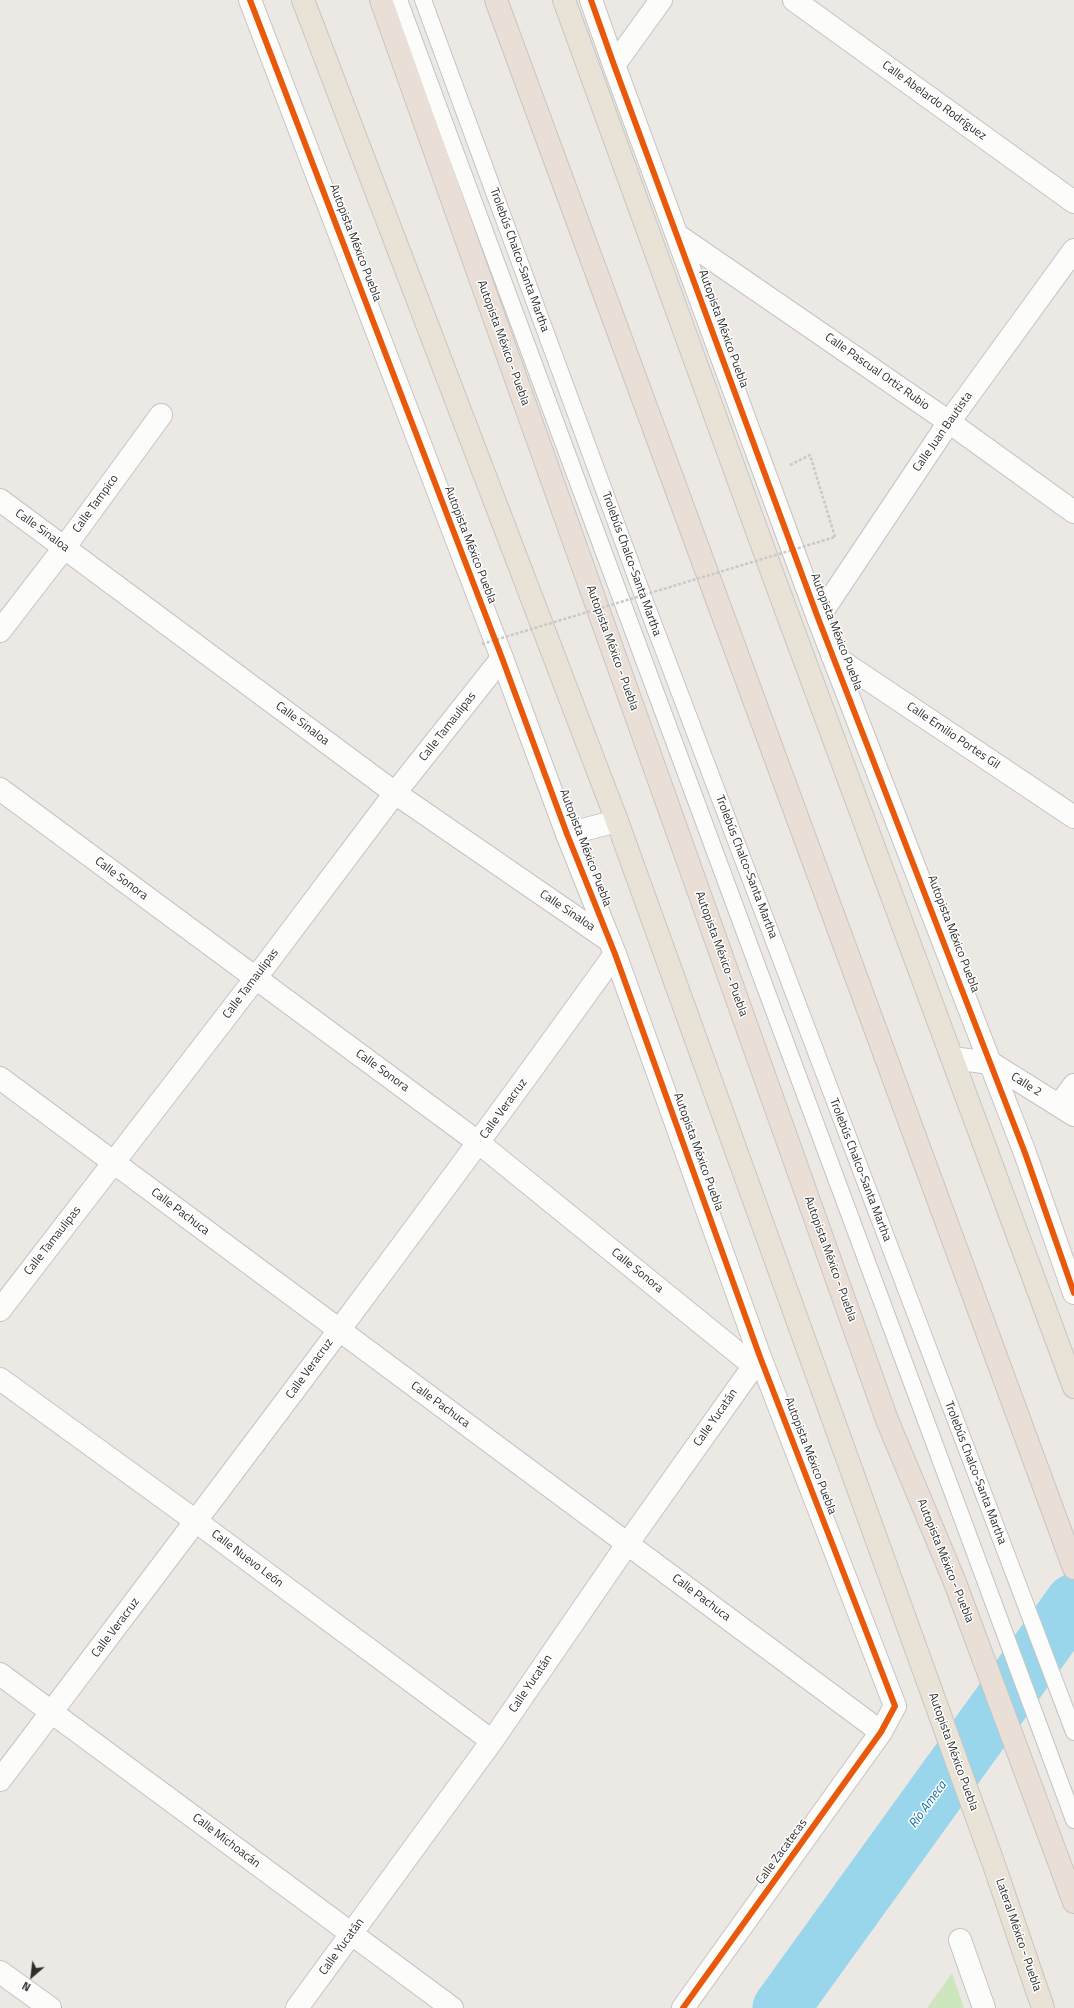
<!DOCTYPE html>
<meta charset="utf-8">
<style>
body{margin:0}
#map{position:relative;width:1074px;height:2008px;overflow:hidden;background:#ece8e4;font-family:"Titillium Web",sans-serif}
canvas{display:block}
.north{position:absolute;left:12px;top:1956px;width:40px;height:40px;-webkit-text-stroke:3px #fff;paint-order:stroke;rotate:208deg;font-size:11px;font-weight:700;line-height:16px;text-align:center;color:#2e2e2e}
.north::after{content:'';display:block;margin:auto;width:14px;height:18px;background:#2e2e2e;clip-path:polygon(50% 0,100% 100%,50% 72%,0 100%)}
</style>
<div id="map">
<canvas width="1074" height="2008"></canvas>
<div class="north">N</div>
</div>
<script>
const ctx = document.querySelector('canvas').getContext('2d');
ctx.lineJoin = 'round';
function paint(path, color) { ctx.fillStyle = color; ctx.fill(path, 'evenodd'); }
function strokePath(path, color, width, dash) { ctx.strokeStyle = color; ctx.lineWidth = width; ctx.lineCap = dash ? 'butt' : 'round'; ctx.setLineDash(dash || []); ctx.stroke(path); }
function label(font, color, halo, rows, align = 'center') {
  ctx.font = font + ' "Titillium Web",sans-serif'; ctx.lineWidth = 3; ctx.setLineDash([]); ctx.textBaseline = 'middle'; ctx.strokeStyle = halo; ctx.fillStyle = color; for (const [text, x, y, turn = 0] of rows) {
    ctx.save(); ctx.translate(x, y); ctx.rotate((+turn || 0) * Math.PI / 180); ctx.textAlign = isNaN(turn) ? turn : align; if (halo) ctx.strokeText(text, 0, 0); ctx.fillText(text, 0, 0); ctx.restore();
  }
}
paint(new Path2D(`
 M952 1973 964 2008H927Z`), '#cee6be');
strokePath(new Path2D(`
 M781 2008 1074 1602`), '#99d6ec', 57);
const service = new Path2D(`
 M399 0 1074 1820
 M423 0 646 604 1074 1732`);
const minor = new Path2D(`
 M794 0 1074 202
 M614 65 661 0
 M677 235 949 422 1074 512
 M0 500 395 793 610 941
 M818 618 949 422 1074 250
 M0 631 64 548 161 415
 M832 655 1074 817
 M0 789 479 1143 754 1366
 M952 1058 991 1063 1074 1115
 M0 1078 881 1732
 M1059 1105 1074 1085
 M0 1310 255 979 395 793 502 658
 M0 1379 197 1522 492 1741
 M0 1674 452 2008
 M0 1780C207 1506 415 1233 615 954
 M960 1940 984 2008
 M0 1972 50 2008
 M297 2008 492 1741 628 1543 760 1357`);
const tertiary = new Path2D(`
 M250 0 502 658 567 834 615 954 760 1357 895 1706 881 1732 683 2008
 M591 0 614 65 818 618 1025 1153 1074 1293
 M567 834 617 821`);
const trunk = new Path2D(`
 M303 0 617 821 993 1862 1043 2008
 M564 0 777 586 1074 1387`);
const motorway = new Path2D(`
 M381 0 887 1420 954 1580 1074 1902
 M496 0 1074 1568`);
strokePath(service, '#c5c4c5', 18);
strokePath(minor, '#c5c4c5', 24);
strokePath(tertiary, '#c5c4c5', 24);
strokePath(trunk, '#c6c5c4', 24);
strokePath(motorway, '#c6c5c4', 24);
strokePath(new Path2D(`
 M790 465 810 455 835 537`), '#c9c9c8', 2.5, [3, 2]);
strokePath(service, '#fcfcfb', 16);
strokePath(minor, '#fcfcfb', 22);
strokePath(tertiary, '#fcfcfb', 22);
strokePath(trunk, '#e9e2d6', 22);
strokePath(motorway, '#eadfd6', 22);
strokePath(new Path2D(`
 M482 644 835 537`), '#c9c9c8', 2.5, [3, 2]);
strokePath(new Path2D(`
 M250 0 502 658 567 834 615 954 760 1357 895 1706 881 1732 683 2008
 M591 0 614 65 818 618 1025 1153 1074 1293`), '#e8590c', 6);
label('12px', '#2e2e2e', '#fff', [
 ["Calle Abelardo Rodríguez",934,101,36],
 ["Autopista México Puebla",355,243,69],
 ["Trolebús Chalco-Santa Martha",519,260,70],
 ["Autopista México Puebla",723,329,70],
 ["Autopista México - Puebla",503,343,70],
 ["Calle Pascual Ortiz Rubio",877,372,35],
 ["Calle Juan Bautista",943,432,-55],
 ["Calle Tampico",96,504,-54],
 ["Calle Sinaloa",42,531,36],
 ["Autopista México Puebla",470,545,69],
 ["Trolebús Chalco-Santa Martha",631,564,70],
 ["Autopista México Puebla",836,632,69],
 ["Autopista México - Puebla",612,648,70],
 ["Calle Sinaloa",302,724,37],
 ["Calle Tamaulipas",448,727,-52],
 ["Calle Emilio Portes Gil",953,736,34],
 ["Autopista México Puebla",585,848,69],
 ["Trolebús Chalco-Santa Martha",746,867,69],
 ["Calle Sonora",121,879,37],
 ["Calle Sinaloa",567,911,34],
 ["Autopista México Puebla",953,934,69],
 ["Autopista México - Puebla",721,954,70],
 ["Calle Tamaulipas",251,984,-53],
 ["Calle Sonora",382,1071,36],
 ["Calle 2",1026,1085,32],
 ["Calle Veracruz",504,1109,-54],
 ["Autopista México Puebla",698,1152,70],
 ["Trolebús Chalco-Santa Martha",860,1170,69],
 ["Calle Pachuca",180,1212,37],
 ["Calle Tamaulipas",53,1241,-52],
 ["Autopista México - Puebla",830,1259,70],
 ["Calle Sonora",637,1271,39],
 ["Calle Veracruz",310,1369,-54],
 ["Calle Pachuca",440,1405,36],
 ["Calle Yucatán",716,1418,-55],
 ["Autopista México Puebla",810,1456,69],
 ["Trolebús Chalco-Santa Martha",975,1473,69],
 ["Calle Nuevo León",247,1559,37],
 ["Autopista México - Puebla",945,1561,68],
 ["Calle Pachuca",701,1598,37],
 ["Calle Veracruz",116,1628,-53],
 ["Calle Yucatán",531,1684,-56],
 ["Autopista México Puebla",953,1752,70],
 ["Calle Michoacán",226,1841,37],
 ["Calle Zacatecas",782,1852,-54],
 ["Lateral México - Puebla",1018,1935,71],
 ["Calle Yucatán",342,1947,-54]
]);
label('italic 13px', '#0d6fa3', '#fff', [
 ["Río Ameca",928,1805,-54]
]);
</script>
